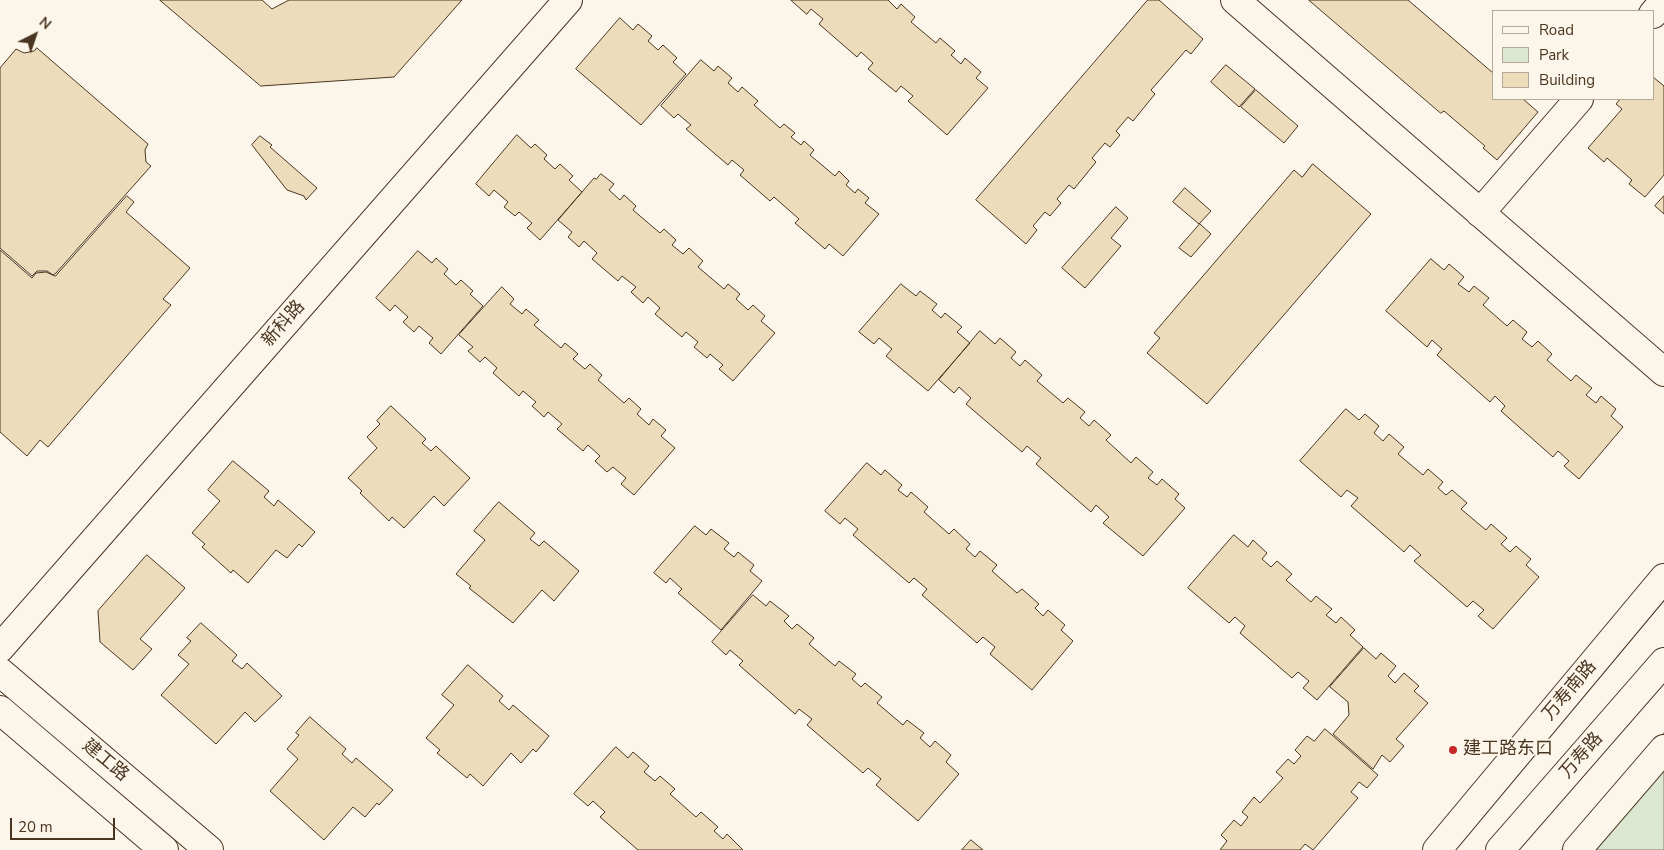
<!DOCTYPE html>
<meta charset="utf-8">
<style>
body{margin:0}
#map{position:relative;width:1664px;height:850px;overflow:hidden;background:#fbf6e9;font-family:"Nunito Sans",sans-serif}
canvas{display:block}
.legend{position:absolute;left:1492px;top:10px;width:162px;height:90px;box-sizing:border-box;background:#fbf6e9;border:1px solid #b4a999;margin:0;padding:6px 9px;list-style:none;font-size:15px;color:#4a3520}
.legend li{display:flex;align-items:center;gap:10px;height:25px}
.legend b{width:25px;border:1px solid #b4a999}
.north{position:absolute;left:10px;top:10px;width:50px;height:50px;-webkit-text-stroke:4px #fbf6e9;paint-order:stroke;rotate:41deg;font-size:14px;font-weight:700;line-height:20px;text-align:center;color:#4a3520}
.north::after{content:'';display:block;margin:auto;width:18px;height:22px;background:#4a3520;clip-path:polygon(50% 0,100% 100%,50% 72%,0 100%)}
.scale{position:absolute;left:10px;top:818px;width:105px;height:22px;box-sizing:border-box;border:2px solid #4a3520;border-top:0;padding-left:6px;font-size:15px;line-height:18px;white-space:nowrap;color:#4a3520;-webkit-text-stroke:4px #fbf6e9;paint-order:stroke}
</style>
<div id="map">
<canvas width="1664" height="850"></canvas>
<ul class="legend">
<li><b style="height:6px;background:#fbf6e9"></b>Road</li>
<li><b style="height:14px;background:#dce7d0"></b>Park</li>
<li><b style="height:14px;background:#ecdcbc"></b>Building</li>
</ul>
<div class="north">N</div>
<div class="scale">20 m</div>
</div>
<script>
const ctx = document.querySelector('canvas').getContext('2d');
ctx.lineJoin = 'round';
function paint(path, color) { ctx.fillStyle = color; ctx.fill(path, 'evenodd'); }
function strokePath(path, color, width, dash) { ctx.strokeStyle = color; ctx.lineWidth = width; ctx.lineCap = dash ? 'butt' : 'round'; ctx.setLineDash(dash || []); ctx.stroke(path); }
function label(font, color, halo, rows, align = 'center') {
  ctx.font = font + ' "Nunito Sans","Noto Sans SC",sans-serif'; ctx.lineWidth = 4; ctx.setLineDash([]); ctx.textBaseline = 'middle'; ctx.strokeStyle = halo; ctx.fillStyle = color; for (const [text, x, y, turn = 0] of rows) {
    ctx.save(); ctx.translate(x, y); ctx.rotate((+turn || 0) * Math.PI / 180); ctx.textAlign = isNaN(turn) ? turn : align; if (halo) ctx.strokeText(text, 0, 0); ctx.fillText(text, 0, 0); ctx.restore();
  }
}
const green = new Path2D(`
 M1664 733V850H1562Z`);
paint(green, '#dce7d0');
strokePath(green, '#887966', 1);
const building = new Path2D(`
 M160 0H262L272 9 289 0H462L394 77 261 86Z
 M791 0H888L897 9 901 4 915 17 911 22 936 43 940 38 955 51 951 55 961 64 965 58 981 72 976 78 988 88 947 135 908 101 913 96 901 86 896 92 868 69 873 63 861 52 857 57 819 24 823 19 811 9 807 14Z
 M1148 0H1159L1203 39 1191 54 1186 50 1151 90 1155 94 1133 121 1128 117 1116 131 1120 135 1110 147 1105 143 1092 158 1096 162 1074 189 1069 185 1057 199 1061 203 1050 216 1045 212 1033 226 1037 230 1026 244 976 200Z
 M1309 0H1408L1493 73V99H1523L1538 112 1497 160 1483 148 1485 146 1444 111 1441 113Z
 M620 18 633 30 638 24 652 36 648 41 658 50 663 45 677 58 673 62 686 74 641 125 576 69Z
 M37 48 148 144 145 150 146 162 151 166 56 273 53 275 47 271H37L32 276 0 248V68L16 49 24 53 34 51Z
 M701 60 714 71 718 66 732 78 728 83 738 92 742 87 758 101 754 105 780 128 784 124 795 133 791 137 801 145 804 141 814 150 810 155 835 176 839 171 849 181 846 185 855 193 858 189 869 198 865 203 879 214 843 256 829 244 825 249 795 223 799 219 774 197 770 201 740 175 744 170 732 160 728 165 686 129 691 125 678 114 674 118 661 106Z
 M1226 65 1255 89 1239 107 1211 82Z
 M1653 77 1664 86V175L1645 197 1629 184 1632 180 1607 158 1604 162 1588 148 1622 109 1616 104 1620 99H1653Z
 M1256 90 1298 126 1284 143 1241 107Z
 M517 135 531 148 535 144 547 155 544 159 555 169 560 164 573 176 569 180 582 192 540 240 527 228 532 223 519 212 515 216 504 207 508 202 494 190 489 196 476 184Z
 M260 136 272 145 270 147 317 188 306 200 304 196 287 190 252 145Z
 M1313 164 1371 214 1207 404 1147 353 1160 338 1154 333 1294 170 1302 177Z
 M601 174 614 184 609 190 620 200 624 195 636 206 633 210 660 233 664 229 676 240 672 245 683 254 689 248 703 261 698 267 724 289 728 284 740 294 736 299 748 310 753 305 765 316 761 321 775 333 733 381 719 369 723 365 710 354 707 358 694 347 698 342 686 332 682 337 655 314 660 308 648 297 643 303 631 292 636 287 622 276 618 281 592 259 597 253 584 241 579 247 568 237 572 232 558 220 594 178 596 179Z
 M1185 188 1211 211 1199 224 1173 202Z
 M127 196 134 202 126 212 190 268 163 299 171 305 48 447 40 440 27 456 0 432V250L32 278 36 273 46 272 55 276Z
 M1664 196V214L1655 206Z
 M1116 207 1128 218 1111 238 1121 246 1085 288 1062 268Z
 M1200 224 1211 234 1191 257 1179 248Z
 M418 251 432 263 436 258 448 269 444 274 456 285 461 280 473 291 470 294 483 306 441 354 429 343 433 338 419 326 414 332 403 322 408 317 395 305 390 311 376 298Z
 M1431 259 1444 270 1449 264 1464 277 1458 284 1469 292 1474 286 1489 298 1483 305 1507 326 1513 320 1527 332 1522 339 1532 347 1538 341 1552 354 1547 360 1571 381 1576 375 1592 388 1586 395 1596 403 1601 396 1616 409 1611 416 1623 427 1579 479 1564 466 1569 461 1558 451 1553 457 1501 411 1505 406 1495 396 1490 402 1437 355 1442 349 1432 340 1427 347 1386 311Z
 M901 284 916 296 920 291 937 304 932 310 941 318 945 313 962 327 957 332 970 343 928 391 886 356 892 349 879 338 874 344 859 332Z
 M502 287 514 299 510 304 522 314 526 309 539 320 534 325 561 348 565 343 578 354 573 359 585 369 590 364 602 375 598 380 624 403 629 398 641 409 637 414 649 425 653 419 666 430 661 436 675 448 634 495 621 484 626 478 613 467 607 472 595 461 600 456 588 445 583 451 557 429 562 424 548 412 544 417 532 406 536 402 523 391 519 396 493 373 497 368 485 357 480 362 468 351 473 347 459 335Z
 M980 331 995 344 1000 338 1016 352 1011 358 1020 366 1025 360 1042 375 1037 381 1063 403 1068 398 1085 412 1080 418 1089 426 1094 420 1111 435 1106 440 1131 463 1136 457 1153 472 1148 478 1157 485 1162 479 1179 494 1175 499 1185 508 1143 556 1103 523 1109 517 1096 505 1091 512 1036 464 1041 458 1027 446 1022 452 966 404 971 398 959 387 954 393 939 380Z
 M391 406 426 439 422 443 431 451 436 446 470 478 444 506 434 496 404 528 392 517 389 521 360 493 362 491 348 478 377 448 367 437 380 424 377 421Z
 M1346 409 1359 420 1365 414 1379 426 1374 433 1383 441 1389 434 1404 447 1398 454 1423 475 1428 469 1443 482 1438 488 1446 495 1452 490 1467 503 1461 509 1486 530 1491 524 1507 538 1501 544 1510 552 1516 546 1531 559 1526 565 1539 577 1493 629 1478 616 1484 610 1473 601 1467 607 1414 561 1421 555 1410 545 1404 552 1351 506 1358 498 1347 490 1341 497 1300 461Z
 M233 461 269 491 264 497 274 506 278 500 315 532 302 547 299 544 287 558 276 550 248 583 233 570 231 573 202 547 205 544 192 533 220 501 208 490Z
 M867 463 881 475 885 470 902 485 898 490 907 497 911 492 928 507 924 512 949 534 954 529 970 544 966 549 975 557 980 551 997 565 992 571 1017 593 1022 589 1039 604 1035 608 1043 616 1048 610 1065 625 1061 630 1073 641 1032 690 990 654 995 647 983 637 977 643 922 595 927 589 914 578 909 583 853 535 858 529 845 518 840 524 825 511Z
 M499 502 535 533 530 539 539 546 544 541 579 571 554 601 542 590 513 623 469 588 471 586 456 574 485 540 474 531Z
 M695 526 706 535 711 529 729 543 724 549 734 557 738 552 754 565 750 571 762 581 721 630 678 593 682 589 670 578 666 583 654 573Z
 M1234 535 1248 547 1253 540 1267 553 1262 559 1271 567 1277 561 1292 574 1286 580 1311 602 1316 596 1332 609 1326 615 1336 623 1341 617 1355 630 1350 635 1363 647 1317 700 1303 688 1309 681 1298 672 1292 678 1240 633 1245 626 1235 617 1229 623 1188 588Z
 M147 555 185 588 140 639 152 649 133 670 100 642 98 611Z
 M753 595 766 606 770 601 789 616 784 621 792 629 797 624 814 638 809 644 835 666 839 661 856 674 852 679 861 687 865 683 882 697 877 703 903 725 907 720 924 733 920 738 930 747 935 741 951 755 946 762 959 774 918 821 876 785 881 779 868 768 863 773 807 725 812 719 799 709 795 714 739 665 743 661 730 650 726 655 712 642Z
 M201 623 237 655 232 661 242 669 247 663 282 696 255 722 245 712 216 744 161 695 189 664 178 655 191 641 187 638Z
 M1364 648 1376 659 1381 653 1396 666 1388 676 1395 683 1404 673 1419 686 1414 691 1428 703 1396 739 1404 746 1390 762 1382 755 1373 769 1333 734 1349 715 1348 702 1330 687Z
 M468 665 503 696 499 701 509 710 513 705 549 736 536 752 533 749 521 763 511 753 483 786 470 774 467 778 437 753 440 750 426 738 454 705 442 695Z
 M310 717 346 749 342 754 352 763 356 758 393 790 379 805 377 803 365 817 353 807 324 840 270 791 298 759 287 749 299 735 296 733Z
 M1325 729 1378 775 1367 788 1359 782 1351 792 1358 798 1313 850 1305 844 1300 850H1220L1227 841 1221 835 1234 820 1241 826 1248 817 1242 812 1254 797 1260 803 1283 778 1276 772 1288 759 1294 764 1301 756 1295 750 1307 736 1314 741Z
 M616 747 628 758 633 752 649 766 644 772 655 781 660 776 675 789 670 794 696 817 701 812 718 827 714 831 723 839 727 834 743 850H638L600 817 605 812 593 801 588 806 574 794Z
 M971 840 983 850H962Z`);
paint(building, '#ecdcbc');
strokePath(building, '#4a3520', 1);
const minor = new Path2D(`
 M1235 0 1664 372
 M1653 14 1664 1
 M1480 213 1579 99`);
const tertiary = new Path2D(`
 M0 648 568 0`);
const secondary = new Path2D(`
 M0 672 209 850
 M1437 850 1664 578
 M1577 850 1664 749`);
const primary = new Path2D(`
 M1500 850 1664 662`);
const trunk = new Path2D(`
 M0 710 164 850`);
strokePath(minor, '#4a3520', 30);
strokePath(tertiary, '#4a3520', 30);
strokePath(secondary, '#4a3520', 30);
strokePath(primary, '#4a3520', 30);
strokePath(trunk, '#4a3520', 30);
strokePath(minor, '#fbf6e9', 28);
strokePath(tertiary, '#fbf6e9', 28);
strokePath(secondary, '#fbf6e9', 28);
strokePath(primary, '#fbf6e9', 28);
strokePath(trunk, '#fbf6e9', 28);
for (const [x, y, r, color] of [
 [1453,750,5,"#c62828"]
]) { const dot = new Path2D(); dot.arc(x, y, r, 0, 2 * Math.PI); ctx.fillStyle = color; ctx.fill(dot); strokePath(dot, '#fbf6e9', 2); }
label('18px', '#4a3520', '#fbf6e9', [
 ["新科路",284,324,-49],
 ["万寿南路",1570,691,-50],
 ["万寿路",1582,756,-49],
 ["建工路",105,761,40]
]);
label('18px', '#4a3520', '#fbf6e9', [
 ["建工路东口",1463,750]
], 'left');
</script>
